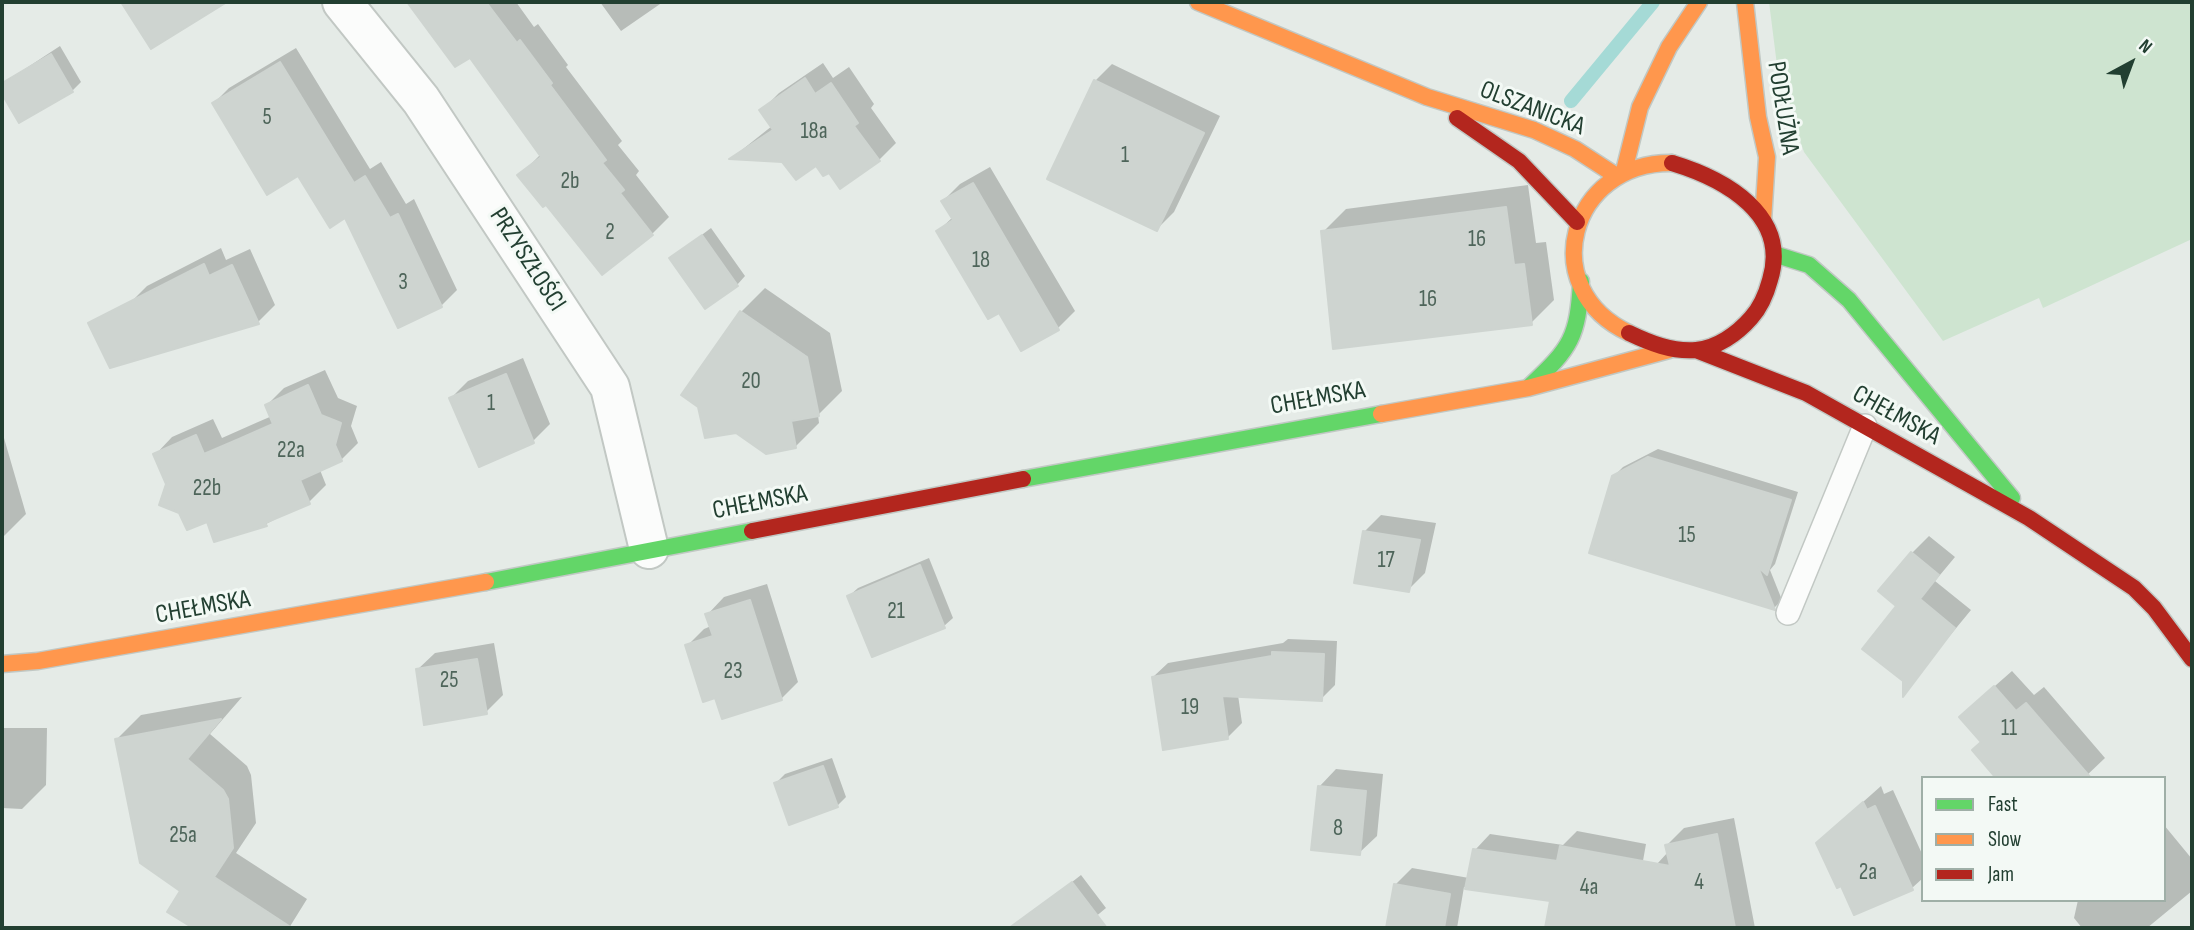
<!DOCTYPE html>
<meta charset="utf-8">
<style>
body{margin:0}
#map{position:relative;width:2194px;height:930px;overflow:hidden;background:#e5ebe7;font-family:"Sofia Sans Condensed",sans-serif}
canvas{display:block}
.frame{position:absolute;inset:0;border:4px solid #223f31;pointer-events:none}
.legend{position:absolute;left:1921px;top:776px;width:245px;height:126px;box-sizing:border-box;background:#f3f9f5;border:2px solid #9fafa7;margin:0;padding:9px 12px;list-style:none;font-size:21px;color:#223f31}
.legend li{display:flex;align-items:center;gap:14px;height:35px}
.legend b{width:35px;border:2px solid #9fafa7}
.north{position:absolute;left:2096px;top:28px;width:70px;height:70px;-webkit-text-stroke:5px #f3f9f5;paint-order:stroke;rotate:41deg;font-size:19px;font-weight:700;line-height:28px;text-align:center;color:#223f31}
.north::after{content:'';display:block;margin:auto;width:24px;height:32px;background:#223f31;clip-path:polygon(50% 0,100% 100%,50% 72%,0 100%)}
</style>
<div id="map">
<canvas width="2194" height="930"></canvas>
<div class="frame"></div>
<ul class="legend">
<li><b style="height:9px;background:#63d668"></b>Fast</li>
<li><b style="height:9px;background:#ff974d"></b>Slow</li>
<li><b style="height:9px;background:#b3261e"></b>Jam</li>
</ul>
<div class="north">N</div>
</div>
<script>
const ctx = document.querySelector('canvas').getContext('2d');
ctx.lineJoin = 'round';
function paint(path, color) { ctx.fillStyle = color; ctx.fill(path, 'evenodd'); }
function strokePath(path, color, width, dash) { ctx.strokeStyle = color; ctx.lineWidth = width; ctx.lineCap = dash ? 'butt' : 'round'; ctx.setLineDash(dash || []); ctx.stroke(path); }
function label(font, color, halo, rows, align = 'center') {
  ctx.font = font + ' "Sofia Sans Condensed",sans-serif'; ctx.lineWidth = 6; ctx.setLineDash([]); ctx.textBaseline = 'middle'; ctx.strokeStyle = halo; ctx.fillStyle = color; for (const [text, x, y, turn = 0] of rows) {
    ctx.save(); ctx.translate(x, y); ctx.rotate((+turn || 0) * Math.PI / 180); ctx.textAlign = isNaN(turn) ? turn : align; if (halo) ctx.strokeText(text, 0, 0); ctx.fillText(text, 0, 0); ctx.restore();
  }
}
paint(new Path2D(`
 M1769 2H2192V239L2043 308 2039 298 1943 341 1804 152 1779 81Z`), '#cee4d0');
paint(new Path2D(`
 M409 2H516L534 27 538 24 568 65 566 67 622 141 618 145 639 171 636 175 669 217 652 234 546 202 520 175 541 154 470 56 456 65Z
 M600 2H663L621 31Z
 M60 46 81 82 72 91 20 121 2 91V84Z
 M296 48 370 169 381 162 406 204 414 199 457 290 441 306 299 173 214 103 229 88Z
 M823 63 833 78 849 67 874 104 871 108 896 143 879 160 829 171 816 163 733 157 772 126 762 110 779 93Z
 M1112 64 1220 116 1174 212 1157 229 1095 81Z
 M990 167 1075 311 1058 328 1022 349 999 311 938 231 953 217 943 201 960 184Z
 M1528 185 1536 243 1546 242 1554 300 1531 323 1323 232 1346 209Z
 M711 228 745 276 737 285 671 258Z
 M221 248 226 260 250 249 275 305 258 322 159 352 130 303 147 286Z
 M765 288 830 333 842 391 818 415 819 423 795 447 700 406 684 395 741 312Z
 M523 358 550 424 533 441 480 464 451 398 468 381Z
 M325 370 338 398 357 406 351 426 358 443 341 460 320 470 326 485 309 502 266 524 208 519 168 484 155 455 172 437 213 419 222 438 258 422 272 416 267 405 284 388Z
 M4 438 26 514 2 538V439Z
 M1658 449 1798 492 1775 564 1770 570 1782 600 1774 608 1591 552 1614 476 1623 467Z
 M1381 515 1436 523 1425 573 1408 590 1364 532Z
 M1929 536 1955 557 1935 581 1971 610 1915 678 1899 606 1912 553Z
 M929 558 953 618 944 626 849 596 858 588Z
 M767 584 798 682 781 699 716 696 687 646 704 629 711 626 707 615 724 597Z
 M1288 639 1337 641 1335 685 1321 699 1238 695 1242 723 1227 738 1153 677 1168 663 1283 643Z
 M494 643 503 695 486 712 417 670 435 653Z
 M2012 671 2034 695 2044 687 2105 758 2084 778 1979 700Z
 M242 697 210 734 247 766 251 775 256 823 236 853 307 899 289 928H192L182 890 117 739 141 715Z
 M2 728H47L46 785 22 809 2 808Z
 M832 758 846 797 837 806 776 783 785 774Z
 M1336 769 1383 774 1377 836 1359 853 1319 787Z
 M1881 786 1884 794 1893 790 1923 856V878L1912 888 1855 913 1836 826Z
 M1734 818 1755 928H1672L1657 864 1668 852 1667 845 1684 828Z
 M2164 825 2192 859V891L2147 928H2082L2074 918 2078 900H2164Z
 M1577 831 1646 844 1631 928H1547L1552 900 1464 887 1457 928H1387L1395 885 1412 868 1469 878 1475 850 1490 834 1563 845Z
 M1081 875 1106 908 1082 928H1047L1035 911Z`), '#0003');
strokePath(new Path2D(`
 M1571 101 1653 2`), '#a5dad6', 14);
const building = new Path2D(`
 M121 2H227L151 49Z
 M407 2H486L517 43 520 40 552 83 550 85 606 160 602 163 624 190 620 193 653 235 602 275 546 205 543 207 517 175 541 157 470 58 455 67Z
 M51 54 73 92 19 123 2 94V83Z
 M280 62 354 183 365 176 390 218 398 214 442 307 398 328 345 218 330 228 298 176 267 195 212 103Z
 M805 78 815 94 831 83 858 123 854 126 880 161 840 189 829 173 823 176 816 166 796 180 782 162 729 159 773 130 759 110Z
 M1094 80 1204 133 1157 231 1047 179Z
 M973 183 1059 330 1021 351 999 313 988 319 936 231 953 220 941 201Z
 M1506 207 1514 265 1524 264 1532 325 1333 349 1321 231Z
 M702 235 738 286 705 309 669 258Z
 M204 264 209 276 232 265 259 324 110 368 88 323Z
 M740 311 807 357 819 416 791 421 796 448 766 454 736 433 705 438 698 407 681 395Z
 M506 374 534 443 479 467 449 398Z
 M308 385 321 415 341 423 335 445 342 461 300 480 310 504 265 523 267 526 214 542 207 522 187 530 179 513 159 505 166 484 153 454 196 435 204 454 239 439 273 424 265 405Z
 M1648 457 1791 500 1767 575 1758 567 1775 610 1589 553 1612 476Z
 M1363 531 1420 540 1409 592 1354 583Z
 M1911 552 1939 575 1920 599 1955 628 1903 697V681L1862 649 1896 606 1878 591Z
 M920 565 945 628 872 657 847 596Z
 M750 600 782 700 722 719 715 698 703 702 685 645 713 636 705 614Z
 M1272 652 1324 654 1322 701 1222 696 1228 739 1163 750 1152 677 1272 656Z
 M477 659 487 714 424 725 416 669Z
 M1994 686 2016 711 2026 703 2091 778H1996L1972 750 1981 742 1959 717Z
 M221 719 187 759 223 790 228 799 233 848 214 877 292 928H193L167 912 180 891 140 863 115 739Z
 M823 766 838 807 789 825 774 783Z
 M1318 786 1366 791 1360 855 1311 850Z
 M1863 802 1867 810 1875 806 1913 890 1854 915 1841 886 1837 888 1816 843Z
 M1717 834 1735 928H1545L1550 901 1465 889 1473 849 1557 861 1560 846 1670 866 1665 845Z
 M1072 882 1107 928H1009Z
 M1394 884 1450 894 1444 928H1386Z`);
paint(building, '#ced4d0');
strokePath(building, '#ced4d0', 2);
const lane = new Path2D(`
 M1788 613 1865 426`);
const street = new Path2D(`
 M342 2 421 100 610 387 649 549`);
const fast = new Path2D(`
 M1777 255 1809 265 1849 300 2012 498
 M1530 386C1571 348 1578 337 1581 281
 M1023 479 1381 414
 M486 582 752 531`);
const slow = new Path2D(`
 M1198 2 1427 97 1534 130 1575 149 1615 175
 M1745 2 1758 117 1767 157 1763 221
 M1624 171 1640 107 1669 47 1699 2
 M1629 333C1535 289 1569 162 1672 163
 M1381 414 1528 388 1669 350
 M2 664 38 661 486 582`);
const jam = new Path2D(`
 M1457 118 1519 161 1577 222
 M1629 333C1650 343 1672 352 1696 350 1717 348 1737 334 1751 318 1761 307 1766 295 1770 280 1790 215 1725 179 1672 163
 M1696 350 1806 393 2029 518 2134 588 2154 608 2192 659
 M752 531 1023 479`);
strokePath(lane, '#c2c8c4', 26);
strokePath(street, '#c2c8c4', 42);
strokePath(fast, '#c1c8c4', 19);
strokePath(slow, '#c1c8c4', 19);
strokePath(jam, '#c1c8c4', 19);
strokePath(lane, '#fbfcfb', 23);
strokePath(street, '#fbfcfb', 38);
strokePath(fast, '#63d668', 16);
strokePath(slow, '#ff974d', 16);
strokePath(jam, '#b3261e', 16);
label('23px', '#4e655a', null, [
 ["5",267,118],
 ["18a",814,132],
 ["1",1125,156],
 ["2b",570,182],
 ["2",610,233],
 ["16",1477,240],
 ["18",981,261],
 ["3",403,283],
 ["16",1428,300],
 ["20",751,382],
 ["1",491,404],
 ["22a",291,451],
 ["22b",207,489],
 ["15",1687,536],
 ["17",1386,561],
 ["21",896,612],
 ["23",733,672],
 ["25",449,681],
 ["19",1190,708],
 ["11",2009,729],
 ["8",1338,829],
 ["25a",183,836],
 ["2a",1868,873],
 ["4",1699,883],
 ["4a",1589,888]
]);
label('26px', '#223f31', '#f3f9f5', [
 ["PODŁUŻNA",1782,108,81],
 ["OLSZANICKA",1532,109,21],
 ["PRZYSZŁOŚCI",527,260,57],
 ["CHEŁMSKA",1318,399,-10],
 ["CHEŁMSKA",1896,416,29],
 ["CHEŁMSKA",760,503,-11],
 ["CHEŁMSKA",203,608,-10]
]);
</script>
